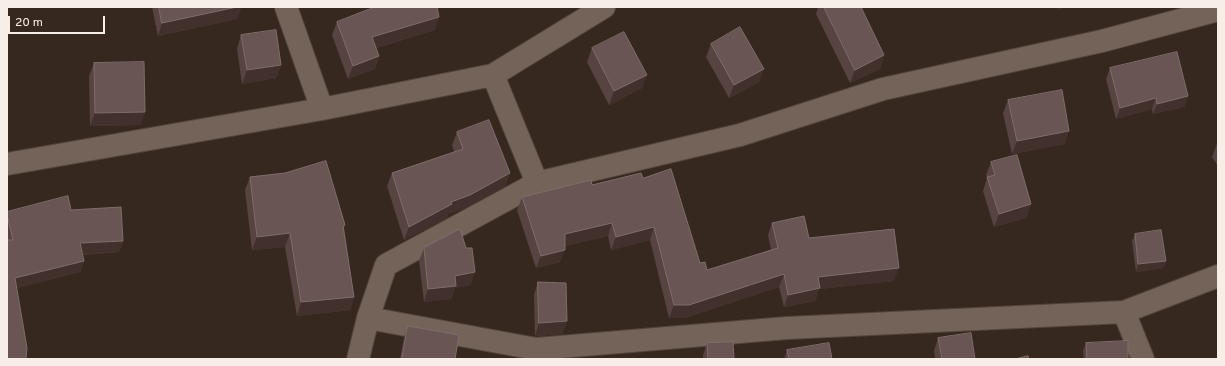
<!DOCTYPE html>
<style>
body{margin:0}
#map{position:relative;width:1225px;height:366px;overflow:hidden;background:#37281f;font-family:Overpass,sans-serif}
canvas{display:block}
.frame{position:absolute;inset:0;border:8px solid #f8eee8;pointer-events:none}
.scale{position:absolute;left:8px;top:16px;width:97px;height:18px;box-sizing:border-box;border:2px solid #f8eee8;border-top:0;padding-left:5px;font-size:12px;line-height:14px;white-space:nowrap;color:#f8eee8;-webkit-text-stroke:3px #37281f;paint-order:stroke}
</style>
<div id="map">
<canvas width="1225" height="366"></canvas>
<div class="frame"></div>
<div class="scale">20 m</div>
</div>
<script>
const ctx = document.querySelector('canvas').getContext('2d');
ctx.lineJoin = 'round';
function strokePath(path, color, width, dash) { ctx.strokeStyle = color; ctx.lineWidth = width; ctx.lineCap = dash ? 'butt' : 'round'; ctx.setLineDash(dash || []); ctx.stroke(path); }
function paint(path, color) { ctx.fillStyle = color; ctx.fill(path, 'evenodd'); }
const street = new Path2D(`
 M286 7 322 109
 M493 75 537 183 740 135 883 89 1102 41 1218 10
 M7 164 322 109 493 75 604 7
 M1124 312 1143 359
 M368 318 536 349 787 328 1124 312 1218 276
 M358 359 368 318 386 265 537 183`);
strokePath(street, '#52463e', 24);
strokePath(street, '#746358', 22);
paint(new Path2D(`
 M152 7H241L237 19 158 36Z
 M818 7H861L884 55 880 69 850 83 816 14Z
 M337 22 435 30 376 48 379 56 375 69 348 79 332 35Z
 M241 35 281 65 276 78 242 84 237 49Z
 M711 44 759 82 729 98 706 57Z
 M592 48 642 88 609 105 587 62Z
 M94 63 145 112 140 125 90 126 89 76Z
 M1110 68 1188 96 1184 107 1153 114 1152 109 1116 119 1106 79Z
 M1008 100 1065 144 1012 154 1003 113Z
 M457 132 510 173 505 186 465 208 448 214 447 218 404 240 387 186 392 173 454 152 452 145Z
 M1218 143V166L1212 157 1217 144Z
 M991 162 1031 204 1026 218 994 227 983 191 987 178 986 175Z
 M250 177 345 225 344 228 354 297 350 310 297 316 285 247 252 250 245 190Z
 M643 178 700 263 707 270 771 250 768 235 772 223 809 238 894 281 819 289 815 301 784 307 779 287 685 318H669L650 240 611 250 608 236 565 246 560 262 536 268 517 210 522 197 592 185Z
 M71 210 123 241 119 252 82 255 84 261 80 272 17 288 7 359V212Z
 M1135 234 1166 261 1163 268 1136 272 1132 241Z
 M424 248H466L475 272 470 285 455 288 451 299 424 302 419 261Z
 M538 282 567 321 562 334 535 336 534 295Z
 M408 326 455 359H400L404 338Z
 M938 338 975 359H935L934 351Z
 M707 343 734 359H703V355Z
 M1086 343 1128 359H1084L1083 351Z
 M787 350 832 359H784Z`), '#564342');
paint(new Path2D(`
 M237 7H241L237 19 158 36 162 23Z
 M1058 7H1067L1057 10Z
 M439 17 435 30 368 50 372 37Z
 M884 55 880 69 850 83 855 70Z
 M379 56 375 69 348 79 353 66Z
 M281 65 276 78 242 84 247 70Z
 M764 69 759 82 729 98 734 85Z
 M647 75 642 88 609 105 614 91Z
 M1188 96 1184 107 1153 114 1157 104Z
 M1156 98 1152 109 1116 119 1120 108Z
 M145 112 140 125 90 126 95 113Z
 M1069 131 1065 144 1012 154 1017 141Z
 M510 173 505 186 465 208 448 214 447 218 404 240 409 227 451 202Z
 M1031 204 1026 218 994 227 999 214Z
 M612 223 608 236 560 247 565 234Z
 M654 227 650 240 611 250 616 237Z
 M290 233 285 247 252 250 257 237Z
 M123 241 119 252 75 255 80 243Z
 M565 250 560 262 536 268 541 256Z
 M84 261 80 272 11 290 15 278Z
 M1166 261 1163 268 1136 272 1138 264Z
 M899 268 894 281 819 289 815 301 784 307 788 295 818 277Z
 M475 272 470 285 455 288 451 299 424 302 428 289 455 276Z
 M784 274 779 287 685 318H669L674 305Z
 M354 297 350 310 297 316 301 302Z
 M567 321 562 334 535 336 539 323Z`), '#42302d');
const building = new Path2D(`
 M159 7H237L162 23Z
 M375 7H437L439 17 372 37 379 56 353 66 337 22Z
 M824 7H861L884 55 855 70Z
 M740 27 764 69 734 85 711 44Z
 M276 30 281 65 247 70 241 35Z
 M624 32 647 75 614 91 592 48Z
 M1177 52 1188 96 1157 104 1156 98 1120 108 1110 68Z
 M144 62 145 112 95 113 94 63Z
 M1062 90 1069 131 1017 141 1008 100Z
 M489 120 510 173 470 195 451 202 452 204 409 227 392 173 463 149 457 132Z
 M1017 155 1031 204 999 214 987 177 995 175 991 162Z
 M326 161 345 225 343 226 354 297 301 302 290 233 257 237 250 177 285 173Z
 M671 169 700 263 705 262 707 270 778 248 772 223 804 216 809 238 894 229 899 268 818 277 820 288 788 295 784 274 689 305H674L654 227 616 237 612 223 565 234V250L541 256 522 197 591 180 592 185 641 173 643 178Z
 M68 196 71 210 121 207 123 241 80 243 84 261 15 278 27 348 26 359H7V240H13L7 215V212Z
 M460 229 466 248H472L475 272 455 276 456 286 428 289 424 248Z
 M1161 230 1166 261 1138 264 1135 234Z
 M538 282 566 283 567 321 539 323Z
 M408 326 459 335 455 359H402Z
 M971 333 975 359H942L938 338Z
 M1128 341V359H1087L1086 343Z
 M733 342 734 359H708L707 343Z
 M829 343 832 359H789L787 350Z
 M1028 356 1029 359H1016Z`);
paint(building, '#685554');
strokePath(building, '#7e6d6b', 1);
</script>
